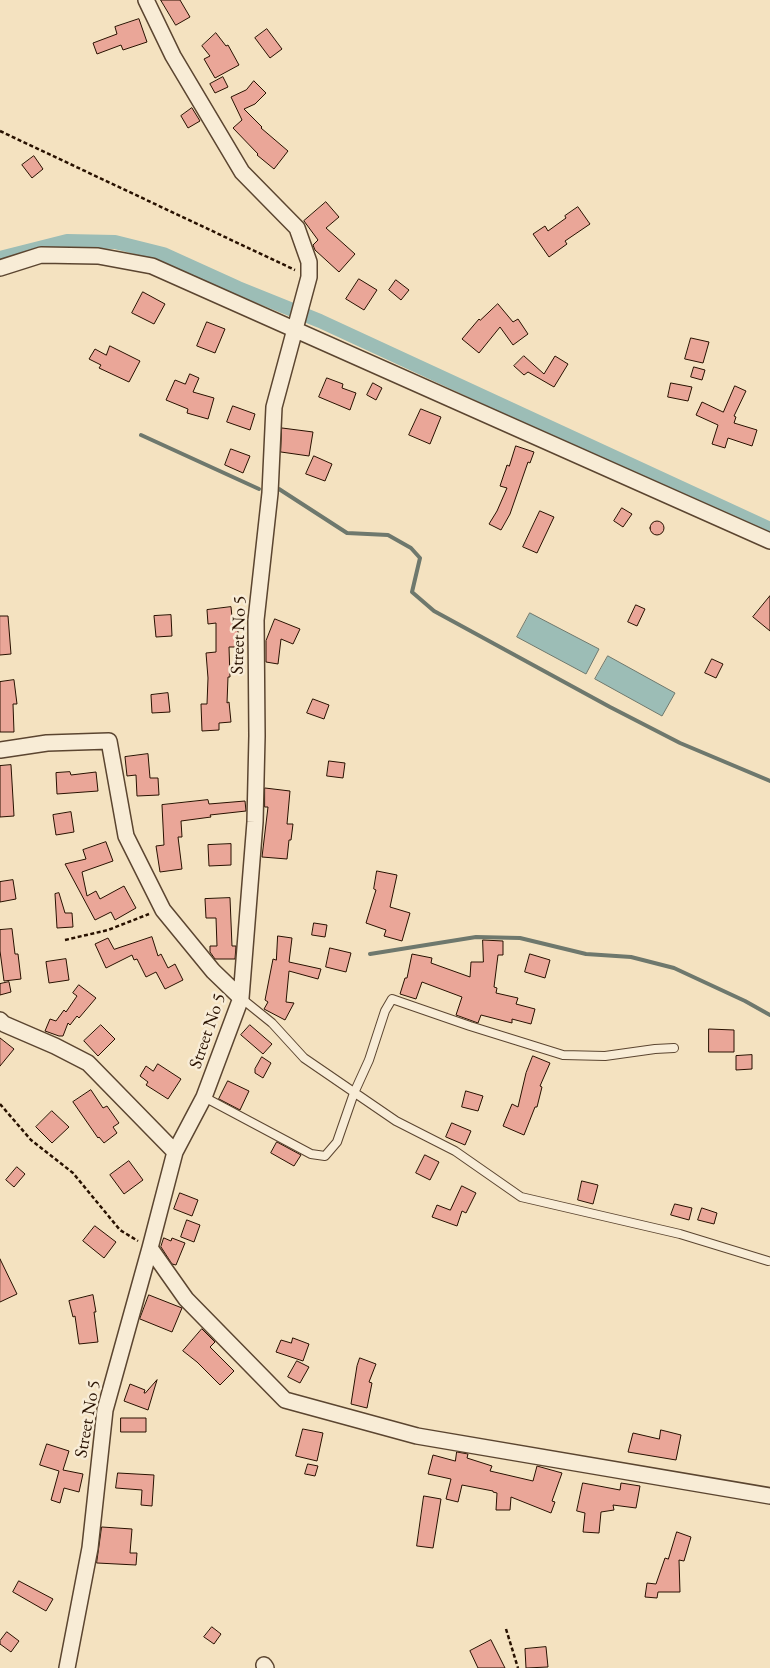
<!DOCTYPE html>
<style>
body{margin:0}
canvas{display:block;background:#f4e2c0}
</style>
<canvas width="770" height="1668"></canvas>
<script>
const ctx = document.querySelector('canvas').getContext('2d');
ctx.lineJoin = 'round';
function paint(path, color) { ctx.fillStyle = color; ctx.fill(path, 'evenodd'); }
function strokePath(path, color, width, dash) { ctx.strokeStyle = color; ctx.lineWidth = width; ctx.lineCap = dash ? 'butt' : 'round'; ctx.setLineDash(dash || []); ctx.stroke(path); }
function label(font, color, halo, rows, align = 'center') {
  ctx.font = font + ' "EB Garamond",serif'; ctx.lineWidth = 5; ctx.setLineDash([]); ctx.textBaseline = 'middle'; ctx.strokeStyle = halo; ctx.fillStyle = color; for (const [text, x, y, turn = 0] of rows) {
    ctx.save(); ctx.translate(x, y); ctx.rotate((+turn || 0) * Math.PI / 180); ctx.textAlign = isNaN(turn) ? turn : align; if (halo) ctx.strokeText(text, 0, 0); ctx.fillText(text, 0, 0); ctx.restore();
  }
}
const water = new Path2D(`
 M530 613 599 649 586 674 517 637Z
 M608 656 675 693 662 716 595 679Z`);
paint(water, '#9cbdb6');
strokePath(water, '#6e786d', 1);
strokePath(new Path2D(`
 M141 435 259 489
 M279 489 347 533 388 535 411 548 420 558 412 592 434 611 610 707 680 743 770 781
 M370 954 476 937 520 938 586 954 631 957 674 968 745 1001 770 1015`), '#6e786d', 4);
strokePath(new Path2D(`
 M0 258 67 241 115 242 163 254 238 288 320 321 770 529`), '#9cbdb6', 14);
const building = new Path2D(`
 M161 0H180L190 17 176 25Z
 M139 19 147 42 123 50 121 45 97 54 93 43 117 34 115 27Z
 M267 29 282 49 270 58 255 38Z
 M216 33 226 46 228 45 239 65 215 78 204 59 210 56 202 46Z
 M223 77 228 87 215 93 210 84Z
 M254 81 266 93 255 104 244 109 262 127 261 128 288 151 274 169 257 155 258 154 233 128 242 120 231 97 246 90Z
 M192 108 200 121 188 128 181 116Z
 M34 156 43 169 32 178 22 165Z
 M326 202 339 217 326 228 355 254 339 272 315 250 313 245 318 240 304 221Z
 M578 207 590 224 565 241 567 244 549 257 533 234 545 226 548 231 566 218 565 216Z
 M359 279 377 290 364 310 346 299Z
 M396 280 409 290 401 300 389 290Z
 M143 292 165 304 154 324 132 313Z
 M498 304 513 322 518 319 528 334 513 345 500 327 479 353 462 339 479 319 480 320Z
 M207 322 225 329 215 353 197 346Z
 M691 338 709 342 703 363 685 359Z
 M110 346 140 361 129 382 99 368 101 365 89 359 95 349 106 355Z
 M524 356 544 374 555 356 568 364 554 387 528 372 524 375 514 366Z
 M694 367 705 370 702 380 691 377Z
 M190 374 199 378 193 392 214 398 208 419 187 413 188 409 166 400 175 380 185 384Z
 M327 378 343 384 342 388 356 393 350 410 319 397Z
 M373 383 382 388 376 400 367 395Z
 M671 383 692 387 688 401 668 397Z
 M735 386 746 391 734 416 736 417 734 423 757 430 752 446 728 438 725 448 712 444 718 425 696 415 702 402 723 412Z
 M233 406 255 414 250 430 227 422Z
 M421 409 441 417 430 444 409 435Z
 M282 428 313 432 309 456 281 452Z
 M516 446 534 452 530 463 528 462 510 514 501 530 489 524 497 511 507 488 500 486 507 465 509 466Z
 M231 449 250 456 243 473 225 465Z
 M314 456 332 464 325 481 306 474Z
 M622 508 632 514 623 527 614 521Z
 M540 511 554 517 537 553 523 547Z
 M650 528a7 7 0 1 1 14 0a7 7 0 1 1-14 0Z
 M770 596V631L753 617Z
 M636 605 645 609 637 626 628 622Z
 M231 607 233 627H238V647H229L230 677H228L227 703 229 702 231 722 219 723V730L202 731 201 704H207L208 678 206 653 216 652V623L208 624 207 610Z
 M171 615 172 636 156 637 154 616Z
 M0 616H8L11 654 0 655Z
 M275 619 300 629 293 644 281 639 278 664 266 662V641Z
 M712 659 723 664 716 678 705 673Z
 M14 680 17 704H13L14 732H0V682Z
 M168 693 170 712 152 713 151 695Z
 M313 699 329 705 324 719 307 713Z
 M148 754 150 778H158L159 795 137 796 136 775 127 776 125 757Z
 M329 761 345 763 343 778 327 776Z
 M11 765 14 816 0 817V766Z
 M70 772 71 775 96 772 98 791 57 794 56 773Z
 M265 788 290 791 287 824H293L291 840H289L287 859 262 857 268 807H265Z
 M208 800 209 804 245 801 246 811 210 815 211 817 181 821 182 837H178L182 869 160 872 156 846 164 845 162 805Z
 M71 812 74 832 56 835 53 815Z
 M106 842 113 861 82 872 87 896 96 891 100 899 124 886 136 908 115 920 111 912 95 920 65 864 86 859 83 850Z
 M231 844V865L209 866 208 845Z
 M377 871 397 875 390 907 410 913 402 941 384 936 386 930 366 923 376 890 374 889Z
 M13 880 16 899 0 902V882Z
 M59 893 65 913H72L73 927 57 928 55 894Z
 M230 898 232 946H236L235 959H215L210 952V946H217L216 918H206L205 899Z
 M314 923 327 925 325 937 312 935Z
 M12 929 15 954H18L21 979 4 981 0 951V930Z
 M278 936 292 938 289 962 321 969 318 979 289 971 286 1002 294 1003 285 1020 264 1009 268 1002 265 1000 273 959 276 960Z
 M152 937 158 956 161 954 168 968 175 964 183 980 165 989 156 972 146 977 137 959 134 960 132 955 106 968 95 944 108 938 114 949Z
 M483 940 503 941V955H498L494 987 497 988 496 993 518 998 516 1004 535 1009 531 1024 512 1019V1023L481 1015 478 1023 456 1015 462 997 422 982 416 999 400 994 405 978H407L412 954 432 958 431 963 470 977 471 962H483Z
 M330 948 351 953 346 972 326 967Z
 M530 954 550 960 545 978 525 972Z
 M66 959 69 980 49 983 46 962Z
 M9 982 11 992 0 995V984Z
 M79 985 96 998 79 1018 77 1016 70 1025 68 1023 63 1036H59L45 1031 50 1019 56 1021 64 1010 66 1012 77 996 73 993Z
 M101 1025 115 1039 98 1056 84 1041Z
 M250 1025 272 1044 263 1054 241 1035Z
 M709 1029 734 1030V1052H709Z
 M0 1038 14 1049 0 1066Z
 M752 1055V1069L736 1070V1056Z
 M533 1056 550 1063 540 1086 542 1087 537 1107H535L524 1135 503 1126 512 1104 518 1107 526 1073Z
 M262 1057 271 1063 263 1078 255 1073V1069Z
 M158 1064 181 1079 168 1099 146 1085 148 1082 140 1076 146 1066 153 1071Z
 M228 1081 249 1091 240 1110 219 1099Z
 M91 1090 103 1108 107 1106 119 1123 113 1127 117 1133 104 1143 99 1137 98 1138 73 1102Z
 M466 1091 483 1096 478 1111 462 1107Z
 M52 1111 69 1127 52 1143 36 1127Z
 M452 1123 471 1131 465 1145 446 1137Z
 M277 1142 301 1155 294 1166 271 1153Z
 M425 1155 439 1162 430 1180 416 1173Z
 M129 1161 143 1180 124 1194 110 1175Z
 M17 1167 25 1174 14 1187 6 1180Z
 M582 1181 598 1185 593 1204 578 1200Z
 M462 1186 476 1193 466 1213 462 1211 457 1226 432 1217 437 1205 450 1210Z
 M180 1193 198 1200 192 1216 174 1209Z
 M675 1204 692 1208 689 1220 671 1215Z
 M702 1208 717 1213 714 1224 698 1220Z
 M187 1220 200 1225 194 1242 181 1237Z
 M95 1226 116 1242 104 1258 83 1241Z
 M164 1238 171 1241 172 1238 185 1243 176 1265 172 1264 161 1247Z
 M0 1259 17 1294 0 1302Z
 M93 1295 96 1312H94L98 1342 79 1344 75 1316 73 1317 69 1301Z
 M149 1295 182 1308 172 1332 140 1319Z
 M202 1329 215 1342 210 1347 234 1371 220 1385 197 1362 183 1351Z
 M293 1338 309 1344 303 1361 276 1352 281 1340 291 1343Z
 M360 1358 376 1364 369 1382 372 1383 367 1408 351 1404 357 1366Z
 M297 1361 309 1367 300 1383 288 1377Z
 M157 1380 148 1410 124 1401 130 1384 145 1390 144 1393H145Z
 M121 1418H146V1432H121Z
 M303 1429 323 1433 317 1461 296 1456Z
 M661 1430 681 1435 676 1460 628 1452 633 1433 659 1439Z
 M47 1444 69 1451 63 1470 83 1474 79 1492 64 1488 60 1503 51 1500 59 1471 40 1465Z
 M457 1452 468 1454 467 1458 492 1466 490 1471 533 1481 537 1466 562 1473 552 1501 555 1502 551 1513 511 1497 510 1510H496L497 1493 493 1492V1491L462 1485 458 1502 446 1499 451 1479 428 1474 433 1455 455 1461Z
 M308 1464 318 1466 315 1476 305 1474Z
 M118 1473 154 1475 152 1506 141 1505 142 1490 116 1488Z
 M583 1483 620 1490 621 1483 640 1486 636 1508 613 1505 614 1510 601 1512 599 1533 583 1532 585 1513 577 1511Z
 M424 1496 441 1499 433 1548 417 1546Z
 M102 1527 132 1529 130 1553H137L136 1565 97 1563Z
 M677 1532 691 1537 684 1561 679 1560 680 1592H658L657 1598 645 1597 647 1583 656 1584 665 1558 668 1559Z
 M19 1581 53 1599 46 1611 13 1592Z
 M212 1627 221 1634 214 1644 204 1637Z
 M7 1632 19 1641 11 1652 0 1644V1641Z
 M491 1640 505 1668H478L470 1651Z
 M546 1647 548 1667 526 1668 525 1649Z`);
paint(building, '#eaa698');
strokePath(building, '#281100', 1);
const service = new Path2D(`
 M241 998 272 1023 304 1058 396 1121 455 1151 521 1197 680 1234 768 1261
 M204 1097 311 1154 325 1156 337 1142 354 1093 369 1060 385 1011 392 999 470 1026 563 1055 605 1056 655 1049 674 1048`);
const minor = new Path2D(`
 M0 268 41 255 98 256 152 266 770 541
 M0 750 47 743 109 741 126 836 163 910 213 971 241 998
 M0 1020 4 1024 55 1046 88 1063 175 1152
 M150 1248 186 1299 285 1400 417 1436 770 1496
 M264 1665 266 1668
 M67 1668 90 1548 105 1410 150 1248 175 1152 204 1097 241 998 255 822 257 736 256 620 270 493 274 407 309 277V262L297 228 242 172 173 56 146 0`);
strokePath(service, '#5b4530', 10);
strokePath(minor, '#5b4530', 18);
strokePath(new Path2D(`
 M0 131 295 270
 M65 940 108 930 149 914
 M0 1104 31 1140 73 1173 120 1230 138 1241
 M506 1629 518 1668`), '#281100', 2.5, [4, 2.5]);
strokePath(service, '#f8ecd6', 8);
strokePath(minor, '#f8ecd6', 15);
label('18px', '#281100', '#f8ecd6', [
 ["Street No 5",239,635,-88],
 ["Street No 5",208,1031,-71],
 ["Street No 5",88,1419,-80]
]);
</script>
